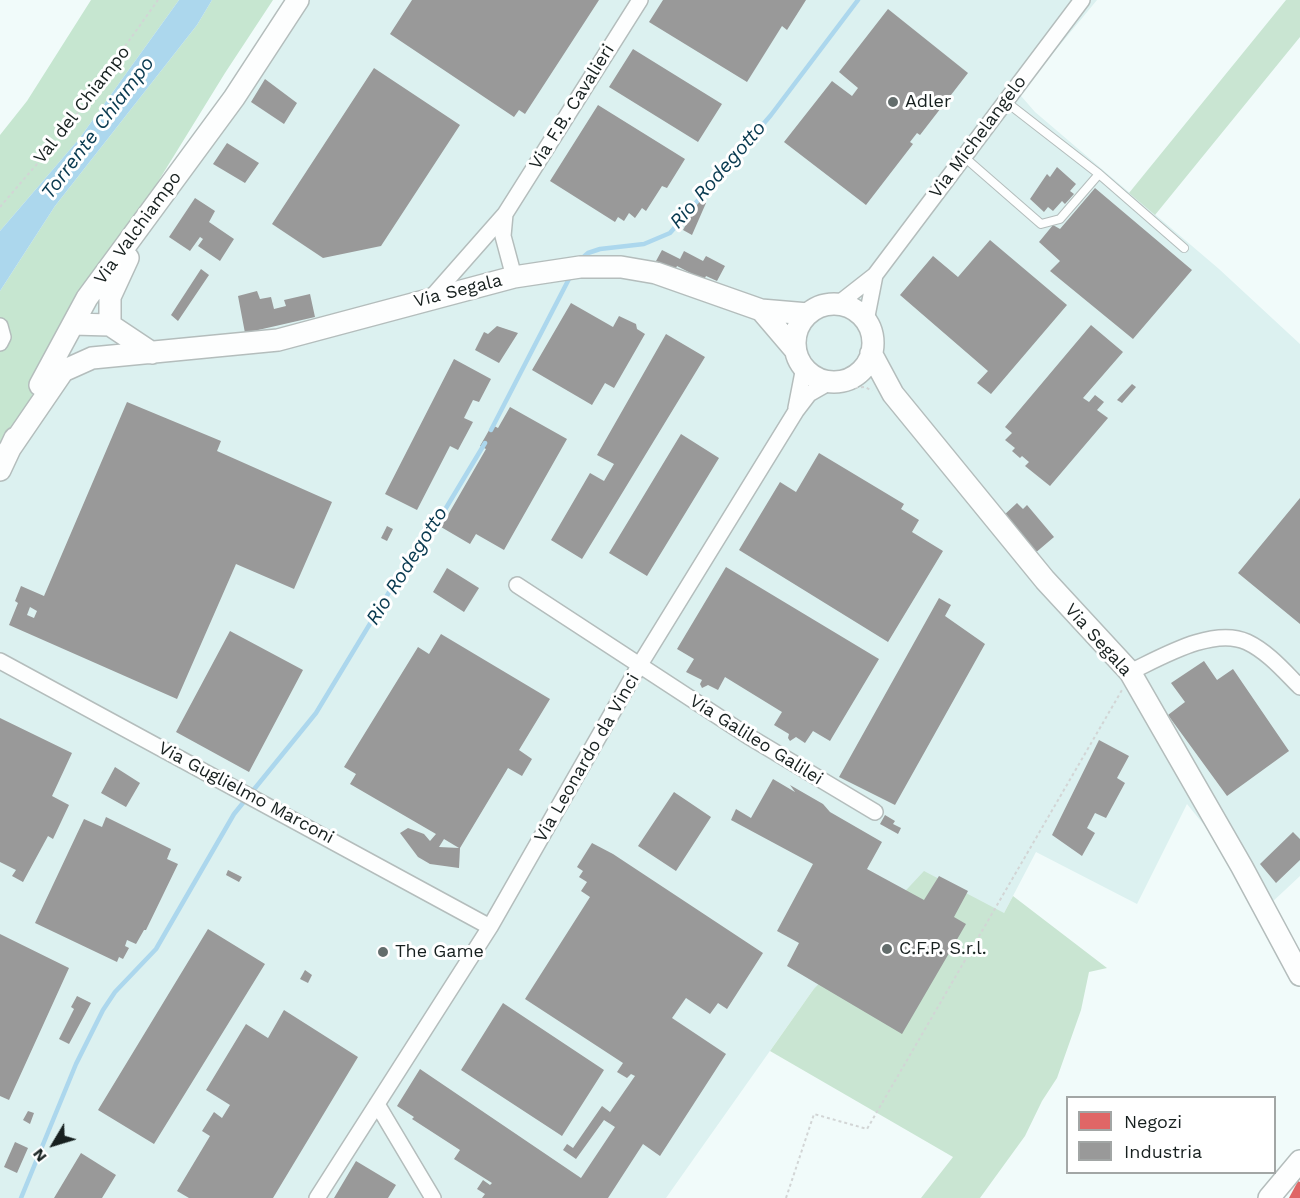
<!DOCTYPE html>
<style>
body{margin:0}
#map{position:relative;width:1300px;height:1198px;overflow:hidden;background:#f1fbfa;font-family:"Work Sans",sans-serif}
canvas{display:block}
.legend{position:absolute;left:1066px;top:1096px;width:210px;height:78px;box-sizing:border-box;background:#fff;border:2px solid #a2a6a5;margin:0;padding:8px 10px;list-style:none;font-size:18px;color:#17201f}
.legend li{display:flex;align-items:center;gap:12px;height:30px}
.legend b{width:30px;border:2px solid #a2a6a5}
.north{position:absolute;left:24px;top:1114px;width:60px;height:60px;-webkit-text-stroke:4px #fff;paint-order:stroke;rotate:232deg;font-size:16px;font-weight:700;line-height:24px;text-align:center;color:#17201f}
.north::after{content:'';display:block;margin:auto;width:21px;height:27px;background:#17201f;clip-path:polygon(50% 0,100% 100%,50% 72%,0 100%)}
</style>
<div id="map">
<canvas width="1300" height="1198"></canvas>
<ul class="legend">
<li><b style="height:16px;background:#e06666"></b>Negozi</li>
<li><b style="height:16px;background:#999"></b>Industria</li>
</ul>
<div class="north">N</div>
</div>
<script>
const ctx = document.querySelector('canvas').getContext('2d');
ctx.lineJoin = 'round';
function paint(path, color) { ctx.fillStyle = color; ctx.fill(path, 'evenodd'); }
function strokePath(path, color, width, dash) { ctx.strokeStyle = color; ctx.lineWidth = width; ctx.lineCap = dash ? 'butt' : 'round'; ctx.setLineDash(dash || []); ctx.stroke(path); }
function label(font, color, halo, rows, align = 'center') {
  ctx.font = font + ' "Work Sans",sans-serif'; ctx.lineWidth = 6; ctx.setLineDash([]); ctx.textBaseline = 'middle'; ctx.strokeStyle = halo; ctx.fillStyle = color; for (const [text, x, y, turn = 0] of rows) {
    ctx.save(); ctx.translate(x, y); ctx.rotate((+turn || 0) * Math.PI / 180); ctx.textAlign = isNaN(turn) ? turn : align; if (halo) ctx.strokeText(text, 0, 0); ctx.fillText(text, 0, 0); ctx.restore();
  }
}
paint(new Path2D(`
 M303 0H1097L1021 92 1008 81 1035 112 1219 269 1300 344V876L1269 905 1187 804 1137 904 1036 852 1004 913 813 990 666 1198H0V466L48 360Z`), '#dcf1f0');
paint(new Path2D(`
 M1286 0H1300V37L1155 215 1129 193Z
 M924 871 1004 913 1013 896 1107 968 1089 972 1081 1010 1057 1078 1042 1101 1025 1136 980 1198H921L953 1157 770 1051 813 990Z`), '#c9e5d2');
paint(new Path2D(`
 M91 0H179L79 139 0 231V135L27 101Z
 M212 0H273L225 73 48 360 0 466V291L55 206 197 25Z`), '#c6e6d0');
paint(new Path2D(`
 M179 0H212L197 25 55 206 0 291V231L79 139Z`), '#acd7ed');
paint(new Path2D(`
 M1298 1181 1300 1182V1198H1289Z`), '#e06666');
paint(new Path2D(`
 M412 0H599L525 114 519 110 514 117 390 34Z
 M663 0H806L787 30 782 26 747 82 649 22Z
 M888 9 968 73 920 135 917 133 910 142 913 144 866 205 784 142 832 81 852 96 858 88 839 72Z
 M633 49 722 104 698 142 609 87Z
 M374 68 460 125 381 246 323 258 272 224Z
 M265 79 297 103 284 124 251 102Z
 M598 105 685 159 667 188 662 186 646 211 642 208 635 218 629 213 624 221 618 217 615 222 550 181Z
 M227 143 259 163 245 183 213 164Z
 M1057 167 1076 184 1070 191 1074 194 1065 204 1062 201 1053 211 1048 207 1044 212 1030 199 1047 174 1050 177Z
 M1095 188 1192 270 1133 339 1050 271 1060 261 1039 242 1053 225 1060 229Z
 M195 198 215 211 209 222 234 239 220 261 198 246 203 239 200 237 190 251 169 237Z
 M700 199 706 203 692 235 683 230Z
 M990 240 1067 305 991 394 977 383 988 371 900 295 933 256 958 277Z
 M662 250 680 259 684 251 703 261 706 256 725 266 717 281 706 276 704 280 677 266 675 270 656 261Z
 M201 269 209 275 178 321 171 315Z
 M257 291 260 299 271 297 274 309 286 306 284 300 310 294 315 317 245 333 238 296Z
 M571 303 613 327 619 316 636 324 637 329 645 334 614 388 605 383 592 405 532 370Z
 M1091 325 1123 352 1083 398 1089 402 1095 395 1104 402 1097 410 1108 418 1050 486 1025 466 1029 462 1022 456 1020 458 1012 451 1015 448 1005 440 1012 433 1005 427Z
 M497 326 518 333 499 363 475 350 484 332 488 334Z
 M666 334 705 357 582 559 551 540 590 473 604 481 614 464 597 455Z
 M454 359 491 379 479 402 473 400 464 418 473 422 458 450 450 446 417 510 385 494Z
 M1132 384 1136 387 1122 403 1117 400Z
 M127 402 221 441 217 451 332 502 294 589 236 564 177 699 9 625 18 603 15 601 21 586 44 596ZM30 607 37 611 34 618 27 615Z
 M510 407 567 439 504 550 476 534 470 544 441 527 486 449 480 446 492 425 498 428Z
 M681 434 719 458 647 576 609 553Z
 M819 453 904 504 901 509 919 520 912 532 943 551 888 642 739 550 780 482 796 492Z
 M1300 498V624L1238 573Z
 M1017 503 1023 509 1027 505 1054 537 1034 554 1003 516Z
 M387 526 393 529 387 541 381 538Z
 M726 567 879 659 830 741 813 731 805 743 796 737 790 741 788 738 789 734 774 725 782 712 725 677 718 690 708 685 702 688 700 684 702 680 686 672 694 659 677 649Z
 M447 568 479 588 464 612 433 592Z
 M939 598 951 605 945 616 985 644 895 805 839 777Z
 M230 631 303 670 249 772 176 732Z
 M441 634 550 699 519 750 532 759 522 776 508 768 460 848 459 868 430 864 418 857 400 833 408 828 424 834 430 841 436 834 350 784 356 774 344 767 418 647 429 654ZM444 839 459 848 439 847Z
 M1204 661 1217 680 1233 669 1289 751 1227 796 1168 715 1185 702 1171 683Z
 M0 718 72 753 52 796 69 805 53 839 48 836 23 882 12 876 16 870 0 862Z
 M1099 740 1129 756 1117 778 1125 783 1106 818 1095 813 1087 828 1095 833 1082 856 1052 835Z
 M115 767 140 783 126 807 101 793Z
 M773 779 795 792 790 785 823 804 830 812 882 842 867 869 924 900 939 876 968 891 954 917 966 924 902 1034 787 966 799 943 777 931 813 864 731 820 736 809 751 818Z
 M674 792 711 817 676 871 638 846Z
 M885 815 895 821 893 824 901 828 898 834 880 824Z
 M106 817 171 849 167 859 178 864 146 930H144L136 944 127 940 125 946 129 948 123 959 119 957 117 962 35 923 84 819 102 827Z
 M1293 832 1300 839V860L1276 883 1260 864Z
 M592 843 613 854 763 953 727 1009 718 1003 710 1014 686 998 672 1018 726 1054 660 1156 643 1144 608 1198H482L485 1194 477 1189 483 1180 490 1185 492 1183 454 1159 460 1150 412 1119 414 1117 397 1106 420 1069 581 1178 615 1127 604 1120 576 1159 563 1150 567 1144 573 1148 602 1106 610 1112 635 1076 631 1074 627 1078 617 1072 623 1063 525 999 590 897 581 891 587 882 579 877 583 871 577 867Z
 M228 870 242 877 239 882 226 875Z
 M208 929 265 964 154 1144 98 1110Z
 M0 934 69 968 9 1100 0 1096Z
 M305 970 312 975 308 983 300 979Z
 M77 996 91 1003 69 1044 59 1039 74 1009 71 1007Z
 M503 1003 604 1070 562 1136 461 1070Z
 M284 1010 358 1057 273 1198H189L177 1191 210 1136 202 1131 214 1112 222 1118 230 1105 206 1090 246 1024 268 1038Z
 M28 1111 34 1113 30 1124 23 1120Z
 M15 1142 28 1148 17 1173 4 1167Z
 M81 1153 116 1175 102 1198H54Z
 M356 1161 396 1185 388 1198H334Z`), '#999');
strokePath(new Path2D(`
 M580 260 588 253 600 249 644 244 670 233 771 115 858 0
 M491 430 571 275
 M21 1198 76 1064 103 1010 115 992 156 949 234 814 316 713 417 546 443 513 485 443`), '#acd7ed', 4.5);
const lane = new Path2D(`
 M963 156 1041 224 1060 219 1099 174 1005 101
 M1099 174 1184 248`);
const street = new Path2D(`
 M505 214 503 236 514 277
 M431 298 505 214 640 0
 M838 304 875 275 1082 0
 M866 321 875 275
 M0 326 3 337 0 343
 M796 408 804 367
 M517 585 748 736 875 812
 M0 661 490 927
 M1130 672C1160 658 1213 626 1247 642 1268 652 1284 671 1300 687
 M377 1104 433 1198
 M317 1198 490 927 639 666 796 411 809 394 830 382`);
const secondary = new Path2D(`
 M795 343a39 39 0 1 1 78 0a39 39 0 1 1-78 0Z
 M761 310 796 351
 M73 324 110 325 152 353
 M110 325V297L128 258
 M871 353 893 394 1045 580 1130 672 1242 867 1300 975
 M40 385 87 298 234 98 298 0
 M9 450 63 371 92 358 278 340 514 277 580 267H621L656 273 761 310 808 314
 M0 470 15 438
 M1269 1198 1300 1161`);
strokePath(lane, '#b4bdbc', 10);
strokePath(street, '#b4bdbc', 18);
strokePath(secondary, '#b4bdbc', 24);
strokePath(new Path2D(`
 M0 207 61 136 158 0
 M843 388 865 387 872 391
 M786 1198 814 1114 867 1129 1122 690`), '#d2d5d5', 2, [3, 3]);
strokePath(lane, '#fdfefe', 8);
strokePath(street, '#fdfefe', 15);
strokePath(secondary, '#fdfefe', 21);
for (const [x, y, r, color] of [
 [893,102,6,"#636d6c"],
 [887,949,6,"#636d6c"],
 [383,952,6,"#636d6c"]
]) { const dot = new Path2D(); dot.arc(x, y, r, 0, 2 * Math.PI); ctx.fillStyle = color; ctx.fill(dot); strokePath(dot, '#fff', 2); }
label('18px', '#17201f', '#fff', [
 ["Adler",905,102],
 ["C.F.P. S.r.l.",899,949],
 ["The Game",395,952]
], 'left');
label('18px', '#17201f', '#fff', [
 ["Val del Chiampo",82,105,-52],
 ["Via F.B. Cavalieri",572,107,-58],
 ["Via Michelangelo",978,137,-53],
 ["Via Valchiampo",138,228,-54],
 ["Via Segala",458,291,-14],
 ["Via Segala",1098,640,48],
 ["Via Galileo Galilei",756,740,32],
 ["Via Leonardo da Vinci",587,758,-60],
 ["Via Guglielmo Marconi",246,793,28]
]);
label('italic 20px', '#093a50', '#fff', [
 ["Torrente Chiampo",98,128,-53],
 ["Rio Rodegotto",718,175,-49],
 ["Rio Rodegotto",407,566,-58]
]);
</script>
